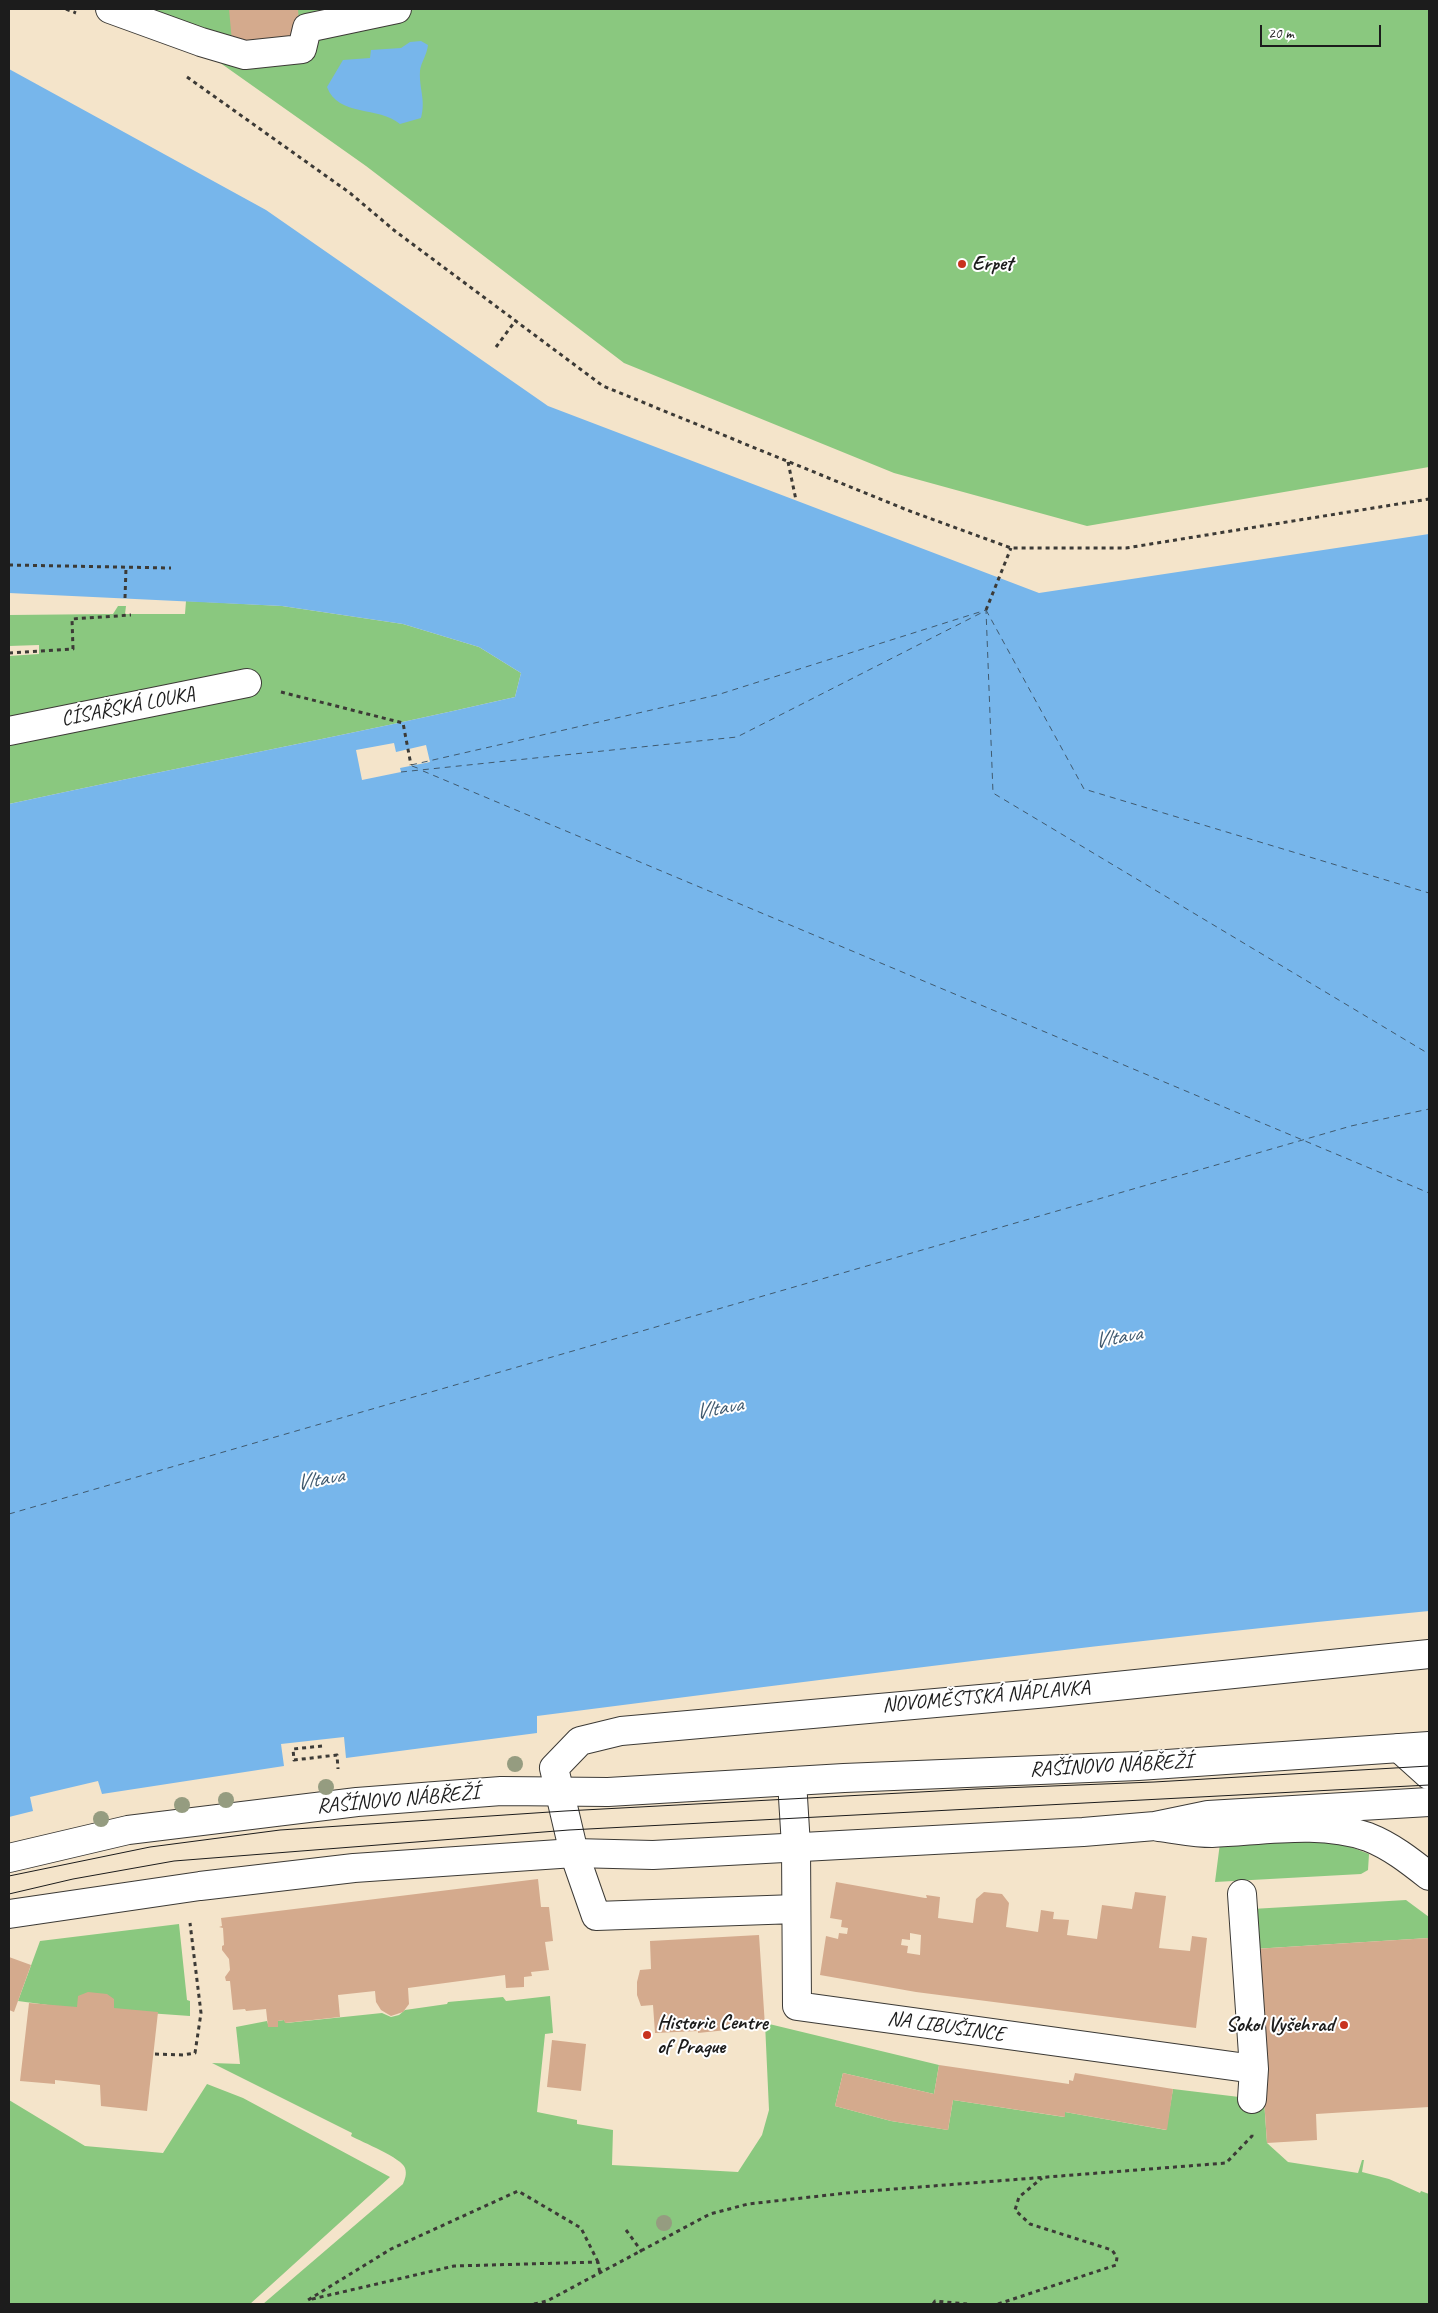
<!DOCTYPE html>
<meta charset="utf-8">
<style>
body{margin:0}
#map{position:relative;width:1438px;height:2313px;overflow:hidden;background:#f4e4ca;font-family:Caveat,sans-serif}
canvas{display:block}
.frame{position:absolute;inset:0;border:10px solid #1c1c1c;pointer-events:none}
.scale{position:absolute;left:1260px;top:25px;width:121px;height:22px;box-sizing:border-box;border:2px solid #1c1c1c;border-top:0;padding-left:6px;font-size:15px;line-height:18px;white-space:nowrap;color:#1c1c1c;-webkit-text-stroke:4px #fff;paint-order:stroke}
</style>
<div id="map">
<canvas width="1438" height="2313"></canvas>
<div class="frame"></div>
<div class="scale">20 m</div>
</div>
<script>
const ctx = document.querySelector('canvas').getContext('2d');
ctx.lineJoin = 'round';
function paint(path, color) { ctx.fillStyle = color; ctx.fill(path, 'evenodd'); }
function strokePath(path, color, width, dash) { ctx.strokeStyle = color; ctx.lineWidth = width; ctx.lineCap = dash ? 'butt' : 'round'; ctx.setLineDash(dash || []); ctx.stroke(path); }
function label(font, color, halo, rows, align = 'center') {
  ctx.font = font + ' Caveat,sans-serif'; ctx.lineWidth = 4; ctx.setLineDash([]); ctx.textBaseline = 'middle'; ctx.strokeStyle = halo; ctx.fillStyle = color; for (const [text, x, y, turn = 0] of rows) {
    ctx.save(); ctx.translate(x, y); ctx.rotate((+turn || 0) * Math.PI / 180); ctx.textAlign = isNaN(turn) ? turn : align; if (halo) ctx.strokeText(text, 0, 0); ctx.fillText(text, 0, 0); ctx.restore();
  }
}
paint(new Path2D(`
 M144 9H1429V467L1087 526 894 473 624 363 366 166Z
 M186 601 282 606 403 624 479 647 521 673 515 697C347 736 177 767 9 804V656L39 654V645L9 646V615L113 614 118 606H126L125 614H185Z
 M1312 1839 1343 1844 1369 1854 1368 1870 1361 1874 1215 1882 1220 1843Z
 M1406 1900 1429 1917V1938L1254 1949 1252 1909Z
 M179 1924 187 2000 190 2001V2016L63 2007 18 2001 40 1941Z
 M550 1996 553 2033 545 2034 537 2112 577 2120V2124L613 2130 612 2165 738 2172 762 2135 769 2110 765 2023 939 2065 934 2094 843 2073 835 2106 891 2121 948 2130 953 2100 1064 2117 1065 2112 1166 2130 1173 2089 1264 2100 1267 2143 1288 2162 1358 2173 1362 2160H1364L1362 2172 1389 2179 1420 2193 1421 2191 1429 2194V2304H263L403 2184C405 2179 407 2174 405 2168 402 2158 362 2142 351 2136L352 2133 212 2063 240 2064 236 2027 267 2021 269 2027H278V2021L284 2020 286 2023 382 2013 391 2017 399 2015 405 2010 447 2004 448 2002 503 1997 506 2001Z
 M207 2084 243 2098 390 2177 250 2304H9V2100L85 2146 163 2153Z`), '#8ac87f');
paint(new Path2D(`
 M421 41 428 45C427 55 421 62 420 71 419 89 426 100 421 118L400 124C379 106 338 117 327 87L343 60 370 58 371 50 401 48 410 42Z
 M9 69 266 210 548 406 1039 593 1429 534V1611C1131 1639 834 1678 537 1716V1733L346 1758 344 1737 281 1744 284 1766 102 1794 98 1781 30 1797 33 1811 9 1817V804C177 767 347 736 515 697L521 673 479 647 403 624 282 606 9 593Z`), '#77b6eb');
paint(new Path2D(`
 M394 743 396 752 426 745 430 762 400 768 401 772 362 780 356 750Z`), '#f4e4ca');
strokePath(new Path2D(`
 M986 610 1084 789 1429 893
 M411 765 717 695 986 610 993 793 1429 1054
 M412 766 420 769
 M423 771 1429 1193
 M401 772 737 737 981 613
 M9 1514 1351 1126 1429 1109`), '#405a6f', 1, [6, 5]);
paint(new Path2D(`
 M229 9H298L300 35 232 42Z
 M538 1879 541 1907H549L553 1941 545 1942 549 1970 531 1972 532 1976 524 1977V1987L506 1988 505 1975 408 1988 409 2004 403 2012 391 2016 381 2010 376 2002 375 1991 338 1995 340 2017 285 2023 284 2020 278 2021V2027H268L266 2009 246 2011 245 2009 233 2010 230 1981H226L225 1977 230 1970 229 1959 222 1950V1946L224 1945 223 1928 219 1927 222 1926 221 1918Z
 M836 1882 925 1898H927L926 1895 940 1897 938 1918 973 1923 976 1899 984 1892 1002 1894 1009 1903 1006 1927 1038 1932 1041 1910 1054 1912 1053 1919 1069 1920 1067 1935 1097 1939 1102 1905 1132 1909 1135 1892 1166 1896 1159 1948 1190 1951 1192 1936 1207 1938 1196 2028 916 1992 820 1975 826 1936 838 1939 839 1933 847 1934 848 1928 841 1927 842 1920 830 1918ZM910 1933 921 1935 920 1955 907 1953 908 1946 901 1945 902 1939 910 1940Z
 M759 1935 765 2026 698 2033V2031L655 2033 653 2005 641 2006 637 1995V1982L640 1970 651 1969 650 1941Z
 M1429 1938V2107L1316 2114 1317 2140 1267 2143 1254 1949Z
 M9 1957 31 1965 14 2012 9 2010Z
 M88 1992 107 1994 114 1999V2008L158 2012 147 2111 101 2106 100 2085 55 2080V2084L20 2081 29 2003 77 2007 78 1996Z
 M552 2040 586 2044 581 2091 547 2087Z
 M939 2065 1069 2084V2080L1073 2081 1075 2073 1173 2089 1167 2130 1065 2112V2117L953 2100 948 2130 891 2121 835 2106 843 2073 934 2094Z`), '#d4aa8d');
const minor = new Path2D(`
 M110 9 201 42 245 55 302 49 307 28 397 9
 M9 731 247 683
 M1399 1748 1429 1775
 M792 1781 796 1846 797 2006 1254 2069
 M1159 1827C1176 1829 1195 1833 1212 1833 1262 1831 1320 1820 1368 1837 1391 1846 1410 1861 1429 1876
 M1242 1894 1254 2069 1252 2099
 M796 1909 596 1916 574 1853 554 1768 580 1741 621 1731 1048 1693 1429 1654`);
const major = new Path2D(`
 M9 1858 128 1830 357 1802 501 1791 608 1792 844 1778 1138 1766 1429 1746
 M9 1914 200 1886 354 1868 574 1853 653 1855 1083 1832 1155 1826 1208 1815 1429 1802`);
strokePath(minor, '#3c3a36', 30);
strokePath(major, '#3c3a36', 30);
strokePath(new Path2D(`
 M66 9 76 13
 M187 77 350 193 395 231 603 386 907 510 1011 548H1126L1429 499
 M496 347 516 320
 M788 462 796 500
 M9 565 171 568
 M125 598 126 568
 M986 610 1011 548
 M9 653 73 649 72 619 131 615
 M281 692 403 723 411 765
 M322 1746 293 1749 294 1760 337 1755 338 1769
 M155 2054 183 2055 195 2053 201 2013 190 1923
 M626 2230 642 2252
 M598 2262 581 2228 518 2191 391 2249 308 2300 454 2266 598 2262 600 2274
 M534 2304 547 2301 710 2214 748 2204 856 2192 1226 2163 1252 2136V2132
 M933 2304 935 2301 967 2304
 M998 2304 1116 2265 1117 2257 1112 2250 1030 2224 1015 2210 1019 2197 1042 2178`), '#3c3a36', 3, [4, 4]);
strokePath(minor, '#fff', 28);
strokePath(major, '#fff', 28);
strokePath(new Path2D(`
 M9 1876 150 1847 280 1830 565 1811 976 1789 1154 1782 1429 1766
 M9 1894 73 1879 174 1861 569 1830 1429 1785`), '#1c1c1c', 1);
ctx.fillStyle = '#959c80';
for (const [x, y] of [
 [515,1764],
 [326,1787],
 [226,1800],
 [182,1805],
 [101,1819],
 [664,2223]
]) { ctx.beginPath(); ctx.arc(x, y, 8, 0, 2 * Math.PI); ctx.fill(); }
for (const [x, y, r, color] of [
 [962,264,5,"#c8321e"],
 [1344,2025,5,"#c8321e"],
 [647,2035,5,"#c8321e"]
]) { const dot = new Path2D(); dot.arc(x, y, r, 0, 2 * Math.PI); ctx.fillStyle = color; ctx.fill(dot); strokePath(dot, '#fff', 2); }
label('bold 21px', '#1c1c1c', '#fff', [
 ["Erpet",972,264],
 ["Historic Centre",657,2023],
 ["of Prague",657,2047],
 ["Sokol Vyšehrad",1334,2025,"right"]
], 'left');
label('21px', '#1c1c1c', '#fff', [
 ["CÍSAŘSKÁ LOUKA",128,707,-11],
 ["NOVOMĚSTSKÁ NÁPLAVKA",986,1697,-5],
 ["RAŠÍNOVO NÁBŘEŽÍ",1111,1766,-3],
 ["RAŠÍNOVO NÁBŘEŽÍ",398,1800,-5],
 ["NA LIBUŠINCE",946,2027,8]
]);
label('italic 22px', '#405a6f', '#fff', [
 ["Vltava",1118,1338,-10],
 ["Vltava",719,1409,-10],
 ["Vltava",320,1480,-10]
]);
</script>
